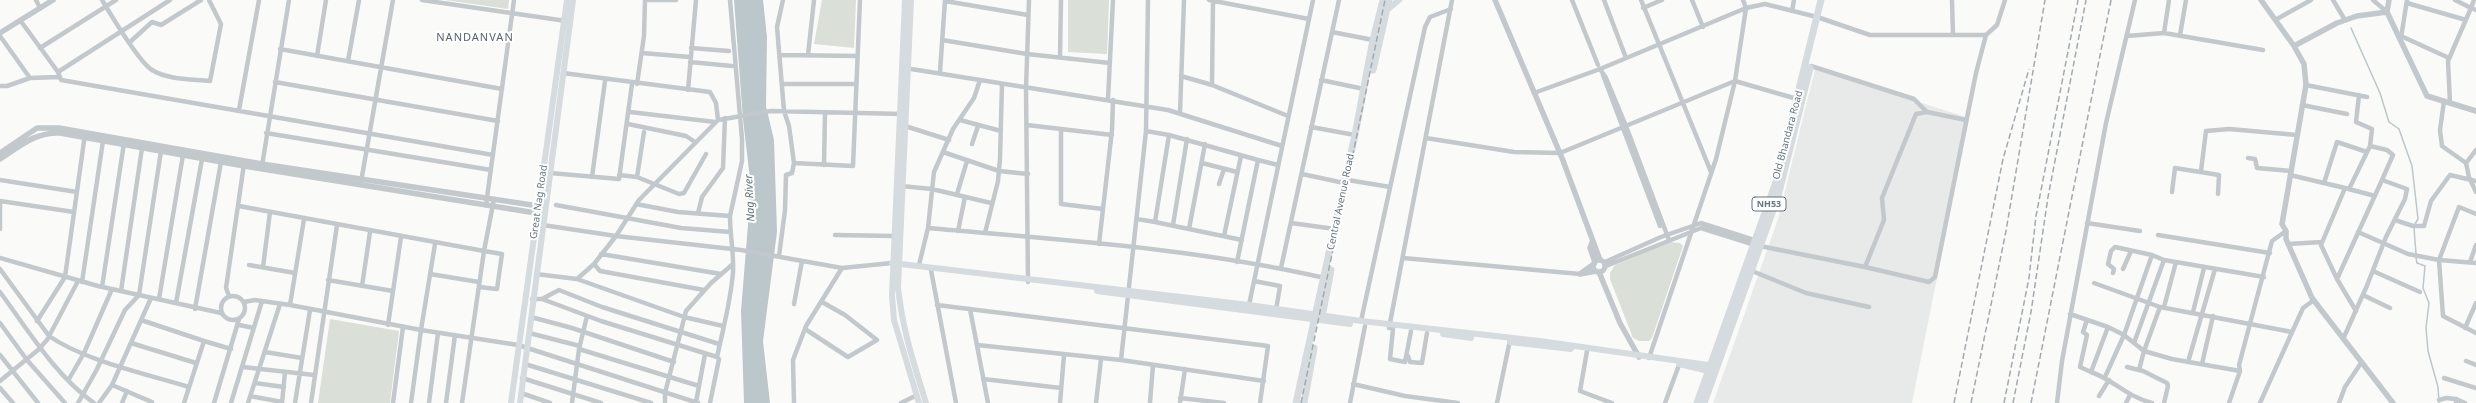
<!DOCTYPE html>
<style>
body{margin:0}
canvas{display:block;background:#fafaf8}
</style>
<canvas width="2476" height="403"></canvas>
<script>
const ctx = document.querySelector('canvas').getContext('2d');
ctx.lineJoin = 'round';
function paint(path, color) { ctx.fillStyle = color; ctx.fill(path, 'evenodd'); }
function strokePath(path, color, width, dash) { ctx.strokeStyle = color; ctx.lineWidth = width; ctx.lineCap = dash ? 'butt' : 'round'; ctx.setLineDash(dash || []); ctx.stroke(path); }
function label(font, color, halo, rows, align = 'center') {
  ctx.font = font + ' "Noto Sans",sans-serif'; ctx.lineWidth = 4; ctx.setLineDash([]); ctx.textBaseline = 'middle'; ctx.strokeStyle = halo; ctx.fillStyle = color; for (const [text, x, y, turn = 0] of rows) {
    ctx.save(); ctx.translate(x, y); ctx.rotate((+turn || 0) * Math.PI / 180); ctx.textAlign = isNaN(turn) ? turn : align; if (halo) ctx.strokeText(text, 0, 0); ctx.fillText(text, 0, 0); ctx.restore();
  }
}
paint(new Path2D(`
 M1815 69 1969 118 1912 403H1713L1778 219Z`), '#e8e9e9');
paint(new Path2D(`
 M445 0H509L508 9Z
 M822 0H856L854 48 814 44Z
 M1068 0H1109L1107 54 1068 52Z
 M1670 242 1680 243 1683 246 1652 338 1649 341H1639L1633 338 1610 279V273L1615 265Z
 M330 319 399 331 390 403H318Z`), '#dadfd7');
paint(new Path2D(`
 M734 0H763L767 37 766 106 774 140 777 232 763 341 770 403H744L741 311 751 188 743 119Z`), '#bbc7cb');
strokePath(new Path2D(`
 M2351 28 2380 93 2389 122 2399 129 2412 166 2418 219 2415 224
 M2414 228 2416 254
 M2416 258 2417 263 2425 266 2423 288 2429 303 2426 328 2428 351 2438 387 2439 403`), '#bbc7cb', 1.5);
strokePath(new Path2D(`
 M36 0 40 8
 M102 0C111 15 139 62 152 70 168 80 192 79 210 81L221 24 209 0
 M170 0 58 72 61 80 493 155
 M422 0 566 21
 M730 0 742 139V161L730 216
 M783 0 777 27 784 111 789 126 794 163 853 166 860 0
 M1209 0 1309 19
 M1572 0 1598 65
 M1604 0 1626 58
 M1641 0 1711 172
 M1692 0 1703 27
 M1952 0 1953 35
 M2333 0 2345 20
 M2373 0 2387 12
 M2455 0 2471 8 2474 0
 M945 1 1028 15
 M2407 3 2466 20
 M1643 8 1662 0
 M1792 11 1794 0
 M2277 19 2311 0
 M20 20 58 72
 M1332 32 1373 40
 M2164 33 2169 0
 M1986 35 1997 25 2005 0
 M2180 35 2186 0
 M0 36 30 78
 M2127 36 2164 33 2263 50
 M2401 36 2449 58
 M2401 38 2407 0
 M942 40 1027 54 1110 63
 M130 42 152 22 161 25 201 0
 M40 48 116 0
 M691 48 729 51
 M280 49 502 89
 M642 53 690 57
 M780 55 857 56
 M808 55 814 0
 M317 56 326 0
 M1060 57 1061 0
 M348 61 359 0
 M690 62 732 66
 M1811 66 1914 99 1927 112 1966 120
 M905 68 1168 110 1282 146
 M1600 69 1606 78 1626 126 1669 240
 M940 72 945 0
 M563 73 710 92 716 103 718 120
 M1603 75 1660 226
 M1181 76 1212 85 1288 116
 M1321 80 1364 89
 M275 82 498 121
 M637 84 644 36 645 0H676
 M782 84H856
 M1212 85 1213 1
 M2306 85 2367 97
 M0 86H7L30 78 59 77
 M688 90 696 0
 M1534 93 1600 69 1746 8 1765 4 1817 17 1870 35H1986L1976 73 1935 277 1929 282 1865 267
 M2359 95 2356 122 2372 129 2370 146
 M1108 99 1113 0
 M2444 101 2440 130 2442 146 2466 163 2469 177 2476 192
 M2450 103 2448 61 2471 8 2476 10
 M2302 105 2347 114
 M239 110 259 0
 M630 112 715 122
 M1180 113 1184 0
 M960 120 1001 131
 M628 124 686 136 695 142
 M902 125 949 140
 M1027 125 1112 135
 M1311 127 1355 135
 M1061 129V204L1103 209
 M1146 131 1169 135
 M266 133 491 170
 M1426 138 1514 152 1560 153 1735 81 1797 99
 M972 144 978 126
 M943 152 999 171 1028 174
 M2248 158 2255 159 2257 168 2291 171
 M1258 160 1278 165
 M1202 163 1237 172
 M2466 163 2476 150
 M824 165 825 113
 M262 166 289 0
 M2201 171 2206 131 2229 129 2297 135
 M550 173 619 179 632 84
 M1302 174 1344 183
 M619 175 637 177 679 194 684 193 706 154
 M2290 175 2345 188
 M592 177 605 81
 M637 177 644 132
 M0 180 77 192
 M1348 180 1390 187
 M361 182 393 0
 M2324 183 2337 142 2367 152
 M1219 184 1224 169
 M901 186 932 189 991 203
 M2349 189 2370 146 2387 150 2393 155 2382 180
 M2172 192 2175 168 2219 175 2218 194
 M957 194 967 161
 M0 201 74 212
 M0 204V229
 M636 204 678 212 730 216C730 235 734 253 733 272 731 300 723 329 717 357L719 359 710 403
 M486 205 514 0
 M556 205 681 228 730 232
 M239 206 484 251 462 403
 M698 213 702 197 723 168 725 118
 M2476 214 2459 207 2439 260 2476 263
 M1137 219 1155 222
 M2395 220 2413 226H2424L2431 201 2450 175 2476 181
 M1291 223 1335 229
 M2087 223 2140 231
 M1173 225 1187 139
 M928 228C1060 240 1195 248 1325 278
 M1189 229 1205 144
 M958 231 965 197
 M2358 232 2408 254 2439 260 2443 316 2476 333
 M985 233 998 181 1000 159 1002 84
 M835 235 893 236
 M2158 235 2270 253
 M1224 236 1241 156
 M435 244 421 330 518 345 698 403
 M1099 244 1112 130 1113 100
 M2288 244 2322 242
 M601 254 721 274
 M779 256 785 210 786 175 792 173 794 163
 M0 258 98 286 221 313
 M1403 258 1580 274
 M1237 262 1258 160 1169 135 1155 222 1242 240
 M1605 262 1661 237 1701 223 1757 241
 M2470 262 2476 245
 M892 263 842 268 741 250 616 236 639 200 718 120 771 111 903 114
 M594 264 600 271 704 290
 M249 265 295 273
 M919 265 928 228 934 172 953 129 974 98 980 80
 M1606 266 1701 228 1755 245 1865 267 1884 220 1882 198 1916 114 1927 112
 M263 267 270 212
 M1281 268 1339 0
 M0 269 49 336C85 361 147 374 189 387
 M2123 269 2131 251
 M931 270 956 403
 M1752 271 1806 293 1869 307
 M2373 271 2420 292
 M2113 273 2114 269 2108 264 2111 251 2115 247 2152 255 2164 260 2264 277
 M430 274 479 282
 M536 274 577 279 594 264 616 236 543 225
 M577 279 684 317 723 326
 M2337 279 2321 245 2345 188 2375 196
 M328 280 393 291
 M1254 281 1280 286 1276 310
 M82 282 103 141
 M1028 282 1026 89 1029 0
 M2094 283 2160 307 2292 332
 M362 286 370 232
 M102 287 124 143
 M479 287 497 289 502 254 484 251 494 199
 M121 291 142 148
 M0 292C28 330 55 375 94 403
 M2363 295 2390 308
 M221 308a12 12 0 1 1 24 0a12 12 0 1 1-24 0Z
 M229 296 226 288 244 164
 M159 299 183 155
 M532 299H542L601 321 717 357
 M542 299 559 290 602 307 719 344
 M244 302 255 300 290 305 304 219
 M176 303 202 159
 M794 304 802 261
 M290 305 421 330 411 403
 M937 305 1268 346 1260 403
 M1249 305 1313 0
 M2160 307 2144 351 2172 359 2240 371
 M2164 307 2176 262
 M195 309 221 162
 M970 309 988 403
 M2193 312 2204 268
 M2070 314 2108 327
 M587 316 579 349 699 386
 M531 317 572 328 674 362
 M141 320 204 341
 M2087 320 2083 332 2087 335 2080 367 2091 372
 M37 321 65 277 85 134
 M1361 321 1425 27 1430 17 1451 9
 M0 323 27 360 65 403
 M239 325 254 328
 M388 325 401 237
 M1389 328 1452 0
 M2465 328 2476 303
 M805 329 848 357 877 340 845 315 822 302
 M1393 329 1390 359 1405 362 1411 331
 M529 333 580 346
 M2343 339C2351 322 2358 305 2366 288L2386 237 2405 199 2407 189 2382 180 2337 279 2356 311
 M131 343 196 363
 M2134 343 2164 260
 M977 345 1121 360 1264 381
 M1587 351 1580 391 1612 403
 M265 352 302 358
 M0 355 38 403
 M1408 356 1410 362 1422 363 1427 333
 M1649 358 1716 159 1735 81 1746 8 1743 0
 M1121 360 1146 131 1148 0
 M2466 361 2476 365
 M2188 362 2215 269
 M525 364 651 403
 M2202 364 2213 316
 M243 367 314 375
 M2127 367 2143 371 2167 383 2168 386 2164 403
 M2139 370 2144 351 2124 335 2152 255
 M2105 377 2124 335 2108 327 2091 372C2114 380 2126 396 2152 403
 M522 378 601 403
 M2444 378 2476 388
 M69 379 84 353 112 289
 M983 379 1061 388
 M0 381 38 350 47 340 78 281
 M255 383 284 387
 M1353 384 1405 396 1458 403
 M112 385 151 298
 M0 388 13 403
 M521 393 550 403
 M250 396 282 402
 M2099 396 2109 380
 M1180 398 1224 403
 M2439 400 2446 398 2456 399
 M696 402 705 354
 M78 403 96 371 125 310 139 295 161 151
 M99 403 112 385 152 402
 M122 403 127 391
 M184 403 204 341 231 349
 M214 403 239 319
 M231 403 262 301
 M248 403 280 304
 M282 403 285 372
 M295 403 310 310
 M311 403 337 225
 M393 403 403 327
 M429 403 438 333
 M446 403 455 335
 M572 403 579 349
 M665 403V393L686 311 711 283 733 264
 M794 403 793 360 806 326 842 268
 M901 403 917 395
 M1060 403 1064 355
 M1096 403 1101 359
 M1150 403 1153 365
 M1180 403 1185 369
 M1350 403 1365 326
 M1497 403 1510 340
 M1665 403 1679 365
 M2057 403 2062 361 2106 123 2135 0
 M2126 403 2130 395
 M2229 403 2240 371 2239 365 2272 241 2286 231
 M2260 403 2303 308 2314 300
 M2339 403 2345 387 2361 363
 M2456 403V399L2465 403`), '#c3c8cc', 4.5);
strokePath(new Path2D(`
 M1495 0 1562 158 1600 260
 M2261 0 2294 46 2304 64 2306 85 2282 224 2286 231V239L2312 298 2393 403
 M2389 0 2387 12 2427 96 2476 111
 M0 33 53 0
 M2294 46 2337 23 2357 16 2387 12
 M0 153 37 128H59L262 164 545 207
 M0 159C20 146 35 132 60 133L244 166 542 214
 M1592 242 1590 248 1595 262
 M1593 266a6 6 0 1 1 12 0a6 6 0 1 1-12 0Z
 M1599 272 1620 323 1639 357
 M1580 274 1594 264
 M1580 274 1596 271`), '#c3c8cc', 5.5);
strokePath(new Path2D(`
 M905 0 892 295 894 320 919 403
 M911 0 898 287C902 328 914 364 926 403
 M1387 10 1399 0
 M892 263 1249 305 1361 321 1540 341 1715 366
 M1097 291 1350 324
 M1443 334 1471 338
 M1510 342 1571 349
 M1679 364 1713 372
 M511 403 567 0
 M520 403 573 0`), '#d6dbdf', 6);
strokePath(new Path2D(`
 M1373 70 1389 0
 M1322 317 1331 270
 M1296 403 1355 135 1373 40 1383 0
 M1304 403 1314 348`), '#d6dbdf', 7);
strokePath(new Path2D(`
 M1697 403 1776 182 1821 0
 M1704 403 1778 196 1810 68`), '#d6dbdf', 7);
strokePath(new Path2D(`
 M1301 403 1385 0
 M1954 403 2003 159 2029 69
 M1971 403 2006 231 2045 0
 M2004 403 2029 278 2036 216 2078 0
 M2013 403 2031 312 2048 197 2086 0
 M2031 403 2111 0`), '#a2aab0', 1.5, [6, 3]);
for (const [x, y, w] of [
 [1769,204,34]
]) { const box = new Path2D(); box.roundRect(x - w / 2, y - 7, w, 14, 3); ctx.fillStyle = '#fff'; ctx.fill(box); strokePath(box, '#657683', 1); }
label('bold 9px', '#657683', null, [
 ["NH53",1769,204]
]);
label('10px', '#657683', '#fff', [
 ["Old Bhandara Road",1788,135,-75],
 ["Great Nag Road",539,202,-82],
 ["Central Avenue Road",1341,202,-78]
]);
ctx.letterSpacing = '1px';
label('11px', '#57646e', '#fff', [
 ["NANDANVAN",475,38]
]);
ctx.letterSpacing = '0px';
label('italic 11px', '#60757c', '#fff', [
 ["Nag River",750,198,-93]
]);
</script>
